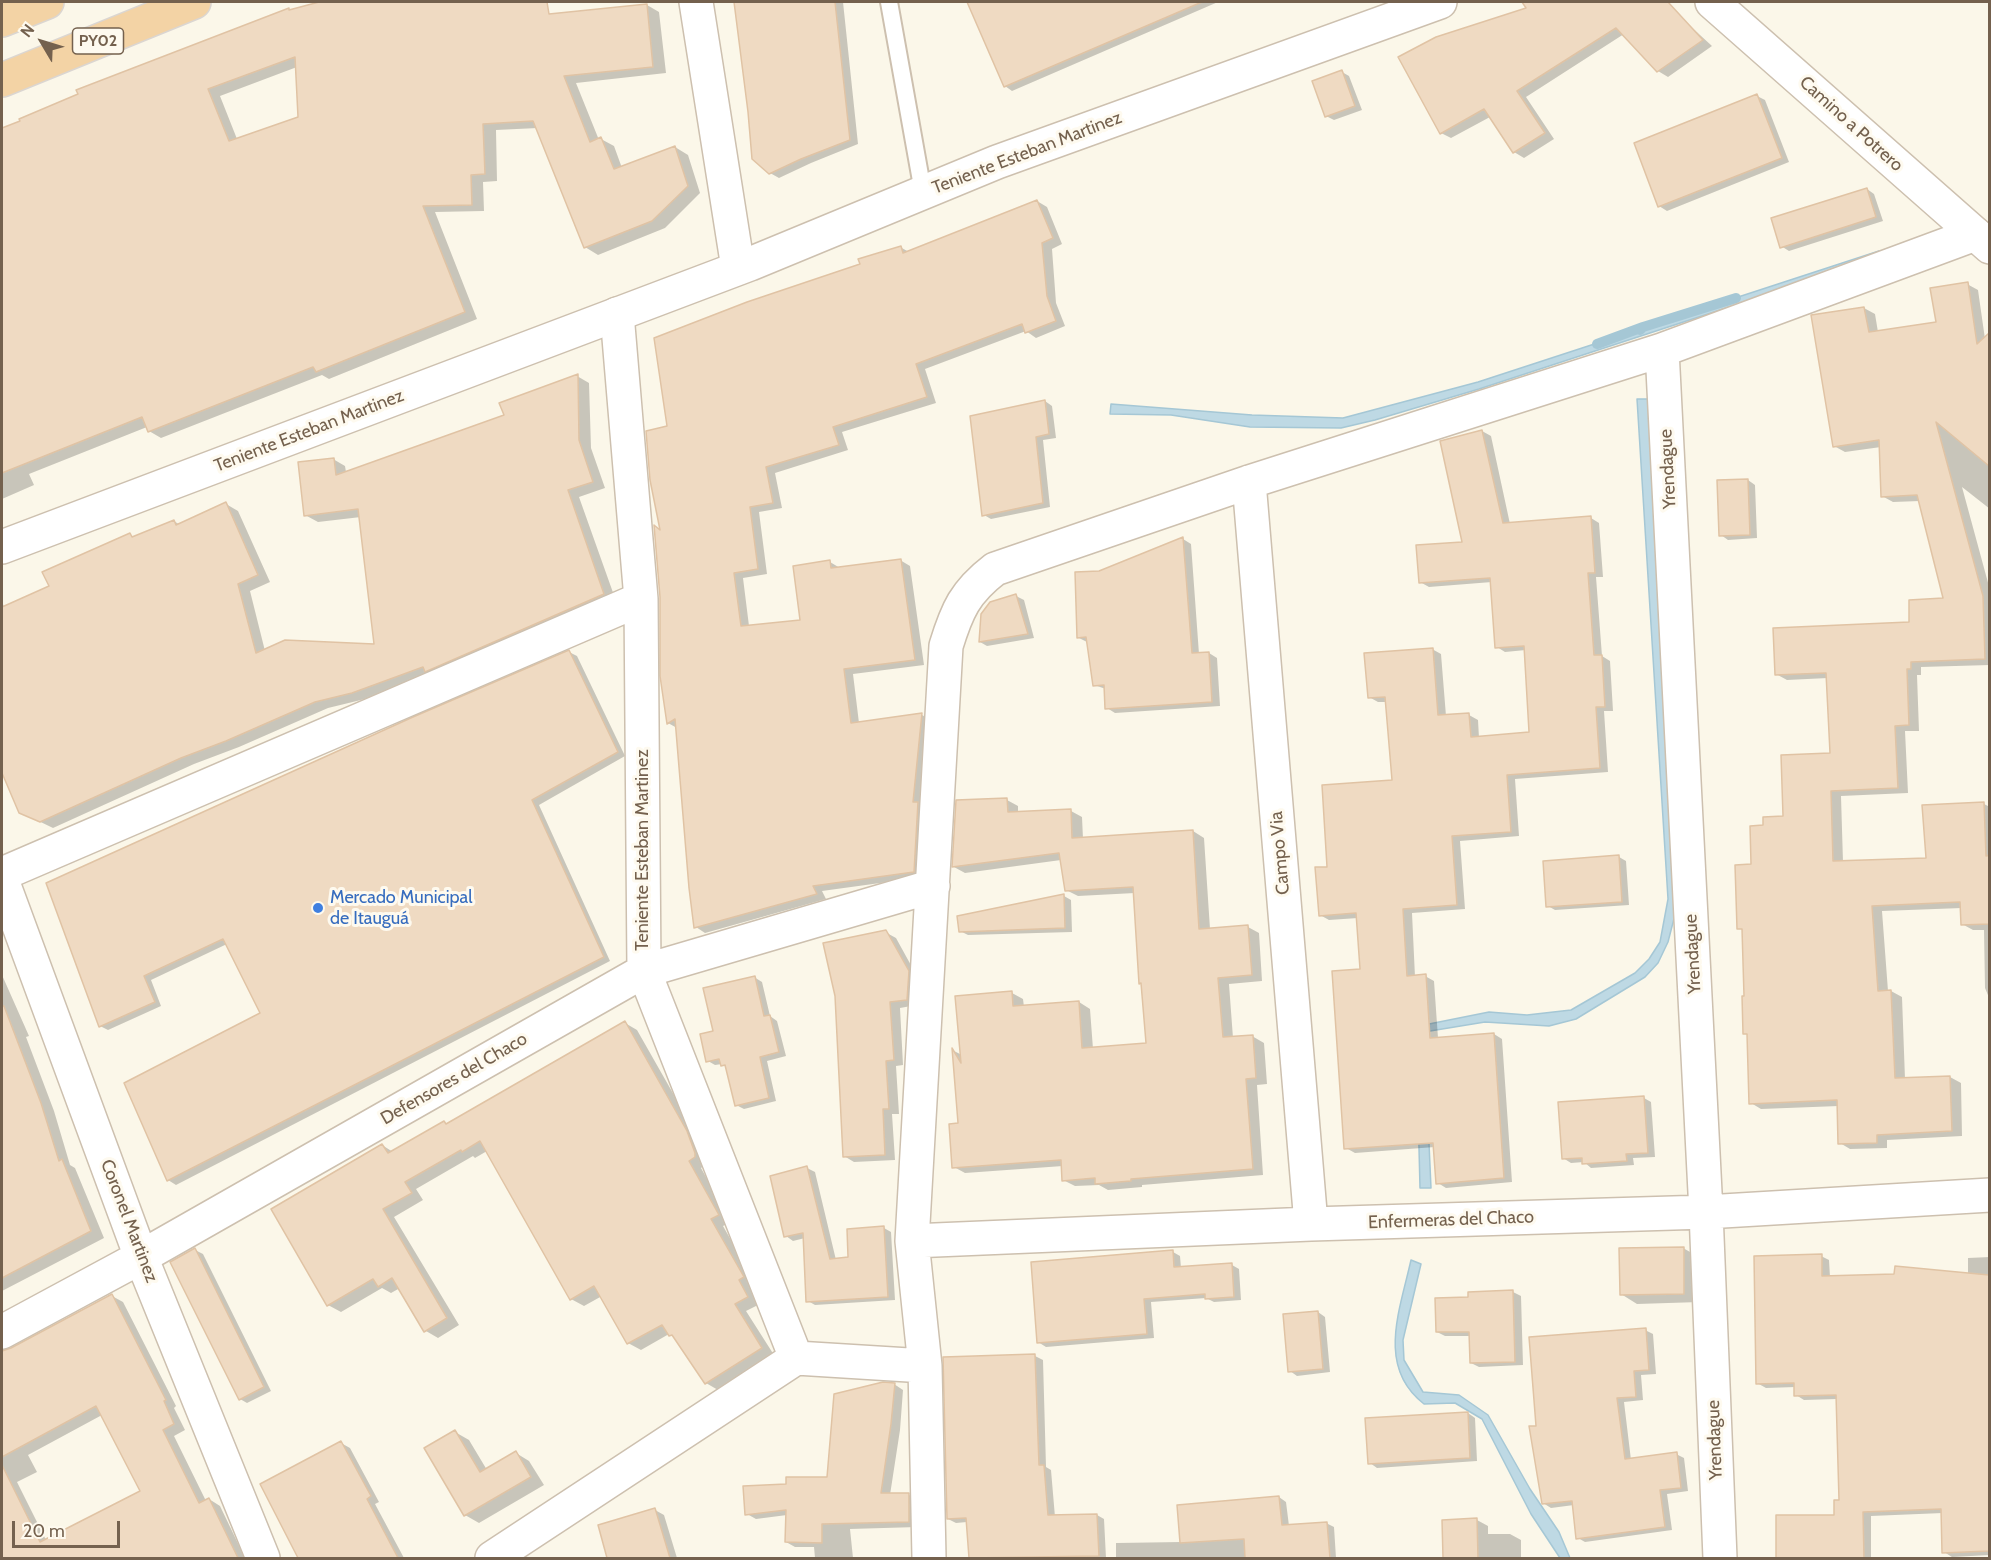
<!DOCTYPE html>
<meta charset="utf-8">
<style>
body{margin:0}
#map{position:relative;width:1991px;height:1560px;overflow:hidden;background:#fbf7e9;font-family:Cabin,sans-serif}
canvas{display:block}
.frame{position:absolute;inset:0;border:3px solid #74614e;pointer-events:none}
.north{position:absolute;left:12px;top:12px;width:60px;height:60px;-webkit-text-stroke:4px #fefaef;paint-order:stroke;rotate:308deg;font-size:16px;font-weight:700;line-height:24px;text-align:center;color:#74614e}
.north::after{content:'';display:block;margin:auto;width:21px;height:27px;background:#74614e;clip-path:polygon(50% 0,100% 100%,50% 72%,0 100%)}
.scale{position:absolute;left:12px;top:1521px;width:108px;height:27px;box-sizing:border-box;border:3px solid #74614e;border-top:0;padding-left:8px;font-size:18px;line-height:21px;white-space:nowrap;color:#74614e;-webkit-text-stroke:4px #fefaef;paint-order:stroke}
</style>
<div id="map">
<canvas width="1991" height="1560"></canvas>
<div class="frame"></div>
<div class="north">N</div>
<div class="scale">20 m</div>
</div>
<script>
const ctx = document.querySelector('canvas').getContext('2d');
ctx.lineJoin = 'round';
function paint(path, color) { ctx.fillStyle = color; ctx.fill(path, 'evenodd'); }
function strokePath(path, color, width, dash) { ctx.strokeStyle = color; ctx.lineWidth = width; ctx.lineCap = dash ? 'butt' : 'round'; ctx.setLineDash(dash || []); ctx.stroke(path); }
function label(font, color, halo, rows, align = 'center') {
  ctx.font = font + ' Cabin,sans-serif'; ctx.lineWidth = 6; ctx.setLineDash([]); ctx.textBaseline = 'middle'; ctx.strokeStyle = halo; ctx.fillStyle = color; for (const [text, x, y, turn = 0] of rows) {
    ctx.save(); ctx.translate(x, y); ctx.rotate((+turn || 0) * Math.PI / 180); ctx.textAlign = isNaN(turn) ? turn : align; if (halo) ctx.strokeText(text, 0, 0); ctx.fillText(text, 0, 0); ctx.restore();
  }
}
const water = new Path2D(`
 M1879 251 1882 257 1479 389 1375 420 1341 428 1250 427 1171 415 1110 414 1111 404 1252 415 1343 418 1478 382Z
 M1637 399H1649L1677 907 1668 942 1658 963 1645 977 1576 1019 1549 1026 1485 1022 1424 1032 1431 1188H1420L1416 1029 1424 1025 1489 1012 1527 1015 1571 1010 1635 973 1649 959 1660 942 1668 899Z
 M1411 1260 1421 1264 1403 1340 1404 1360 1423 1392 1459 1395 1488 1415 1530 1489 1559 1532 1570 1558H1560L1531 1514 1482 1419 1455 1403 1424 1404C1376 1367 1400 1310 1411 1260Z`);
paint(water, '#bed9e4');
strokePath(water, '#a5c7d5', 1.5);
paint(new Path2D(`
 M324 2H495L501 20 647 5 659 12 666 73 576 83 599 140 601 139 614 146 622 168 675 147 688 155 700 193 665 228 598 255 585 247 538 128 496 130 497 181 483 182 484 211 435 212 477 319 329 379 322 375 161 438 149 431 147 427 29 474 34 485 2 499V130L291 11ZM297 67 299 118 237 139 220 96Z
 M735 2H843L858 144 811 163 779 178 770 173 750 111Z
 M968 2H1218L1012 91 1005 86Z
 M1531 2H1664L1712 46 1668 77 1658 71 1624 34 1526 97 1554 139 1524 158 1514 152 1490 117 1451 138 1441 133 1528 9 1525 4Z
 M1342 72 1349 76 1362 110 1334 120 1326 116Z
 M1757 96 1765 100 1789 162 1667 211 1659 206Z
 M1867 189 1874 194 1883 221 1789 251 1781 246Z
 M1037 201 1047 207 1062 244 1052 249 1056 303 1065 326 1036 338 1026 331 925 369 936 403 842 432 848 450 775 473 782 508 759 512 767 574 743 578 749 626 801 621 830 562 840 568 900 560 910 566 924 665 853 674 859 723 922 715 931 720 924 877 822 891 826 899 705 933 696 927 677 728 668 723 662 532 668 428 862 265 900 247 909 252Z
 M1967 284 1978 290 1985 339 1990 335V399L1969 418 1990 435V509L1962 487 1990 590V665L1921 667V675H1917L1919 731H1905L1908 793 1841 796 1843 862 1927 860 1984 804 1990 807V1000L1985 988 1984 930H1973L1962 924V908L1882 911 1888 991H1891L1902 997 1905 1079 1950 1077 1961 1083 1962 1136 1887 1140V1148L1850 1149 1840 1143 1839 1106 1761 1109 1751 1103 1748 1035 1745 1033 1746 997 1744 931 1739 928 1753 865 1765 827 1784 817 1832 755 1828 678 1787 680 1776 674 1911 624 1945 599 1920 501 1893 502 1882 496 1881 447 1845 452 1834 446 1864 308 1875 314 1878 332 1938 324Z
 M577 376 589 383 591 448 605 488 579 497 616 601 365 699 328 708 239 747 194 764 53 828 20 812 2 769V601L4 607 50 587 130 535 135 537 174 521 180 525 226 504 238 511 270 582 250 591 265 651 376 645 361 517 318 522 305 515 333 459 345 466 346 472 505 416Z
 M1045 401 1052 406 1056 438 1043 440 1050 507 991 519 984 515Z
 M1482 431 1491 436 1510 524 1591 518 1599 523 1603 577H1596L1602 656 1610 661 1613 711H1604L1608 772 1515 779 1519 836 1460 841 1465 909 1412 913 1415 977 1425 976 1434 981 1438 1038 1494 1034 1502 1039 1512 1182 1446 1188 1438 1183 1435 1147 1355 1153 1346 1148 1361 971 1358 918 1329 920 1320 915 1329 868 1393 782 1387 702H1378L1369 697 1432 649 1441 654 1446 716 1469 715 1478 720 1479 738 1531 734 1526 650 1505 652 1497 647 1492 582 1429 587 1420 582 1464 543Z
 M1748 480 1755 485 1757 538 1728 540 1721 535Z
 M1183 539 1191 544 1199 654 1209 653 1217 658 1220 706 1115 713 1107 708 1106 689 1094 685 1087 642 1079 638 1099 572Z
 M1016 596 1024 600 1034 638 987 646 980 642Z
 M569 652 577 656 625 756 539 805 610 961 176 1185 168 1180 126 1084 262 1014 227 944 151 980 161 1006 108 1030 100 1026 47 883Z
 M1007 800 1018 806V813L1071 811 1082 817 1083 839 1193 831 1204 838 1210 929 1248 927 1259 933 1262 981 1229 984 1233 1038 1252 1036 1264 1043 1267 1084 1257 1085 1263 1175 1142 1185V1187L1108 1190 1099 1185 1075 1186 1063 1180V1166L965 1173 954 1167 959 1125 954 1051 962 1055 1012 993 1023 999 1024 1007 1079 1002 1090 1009 1093 1049 1148 1045 1135 893 1078 896 1066 890 1061 860 965 873 954 867Z
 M1619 857 1626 861 1629 905 1555 910 1548 906Z
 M1064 896 1071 900 1072 932 968 935 960 931Z
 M885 932 896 938 918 978 917 1005 900 1008 903 1065 896 1066 899 1114H892L895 1160 854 1162 844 1156Z
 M2 975 29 1036 26 1037 54 1111 70 1165 75 1168 104 1238 2 1291Z
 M754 977 762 982 770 1016 777 1021 786 1056 767 1061 776 1101 744 1109 736 1105 727 1068 722 1064 715 1065 708 1061Z
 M625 1023 637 1030 699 1139 707 1164 701 1168 731 1222 723 1226 756 1284 750 1287 760 1304 746 1311 774 1355 718 1390 706 1383 677 1339 669 1334 641 1350 628 1343 602 1296 584 1306 571 1299 487 1151 475 1158 473 1156 416 1189 423 1200 394 1217 459 1325 438 1338 426 1331 400 1288 391 1293 382 1288 341 1312 328 1305 382 1145 393 1152 444 1123 447 1124Z
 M1644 1098 1651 1102 1655 1157 1633 1158 1634 1165 1591 1168 1584 1162 1571 1163 1563 1158Z
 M807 1168 815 1172 836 1260 850 1258 884 1228 891 1232 895 1300 815 1305 808 1301 805 1238 793 1241 786 1236Z
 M1683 1248 1699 1257 1700 1302 1637 1304 1621 1294Z
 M195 1250 203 1254 271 1391 247 1403 240 1399Z
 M1173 1252 1180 1256 1181 1268 1232 1265 1239 1269 1241 1300 1214 1302 1206 1298 1151 1302 1154 1338 1046 1347 1038 1342Z
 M1821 1256 1829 1260 1830 1277 1968 1275V1258L1990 1257V1555L1952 1557 1944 1552 1943 1513 1871 1516V1558H1777V1517H1836L1841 1501 1837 1399 1804 1400 1796 1395V1387L1766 1388 1757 1383Z
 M1513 1292 1521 1296 1523 1365 1479 1367 1471 1363V1336H1445L1437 1332 1470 1299Z
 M112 1296 123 1302 176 1406 174 1408 185 1430 174 1436 206 1501 209 1499 220 1506 245 1558H172L167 1548 146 1558H7L2 1547V1352L11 1350ZM102 1415 142 1492 46 1540 17 1482 37 1472 28 1455Z
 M1318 1312 1325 1317 1330 1372 1297 1376 1290 1371Z
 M1645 1330 1653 1334 1656 1374 1641 1375 1643 1400 1624 1402 1631 1460 1676 1454 1684 1458 1688 1491 1667 1494 1672 1530 1585 1542 1578 1538 1574 1505 1551 1508 1543 1503 1538 1427Z
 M1035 1356 1043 1360 1046 1467 1051 1470 1055 1517 1097 1515 1104 1519 1106 1558H971L967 1522 956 1523 948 1519Z
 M894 1384 903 1390 900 1430 890 1495H909L918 1500V1527L850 1529 853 1558H815L814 1547H795L786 1542 787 1515 756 1519 747 1514 787 1485 829 1479Z
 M1468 1413 1475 1418 1477 1461 1377 1468 1370 1463Z
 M455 1432 469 1440 487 1470 516 1453 529 1461 544 1485 479 1523 465 1515Z
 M341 1443 350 1448 379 1502 375 1504 404 1558H314L305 1540Z
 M1279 1497 1286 1502 1289 1526 1326 1523 1334 1527 1336 1558H1116V1543L1181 1542Z
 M655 1510 664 1515 677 1558H609L600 1526Z
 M1477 1520 1488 1526V1534H1510L1521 1540V1558H1445L1444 1521Z`), '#0003');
strokePath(new Path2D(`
 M1640 330 1643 327 1736 298
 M1597 344 1643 327`), '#a5c7d5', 10);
const building = new Path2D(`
 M319 2H547L549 14 647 4 653 67 564 76 590 142 601 137 614 169 675 146 688 186 652 221 584 248 533 121 483 124 485 174 471 175 472 205 423 206 465 312 316 372 313 367 148 432 142 417 2 473V128L20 121 19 119 78 94 76 90 289 8V10ZM295 57 298 117 229 141 208 89Z
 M734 2H835L850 140 801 159 769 174 752 159 748 112Z
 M967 2H1202L1004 87Z
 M1522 2H1668L1703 40 1657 72 1616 28 1517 91 1545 133 1513 153 1484 109 1440 134 1398 57 1436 37 1526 8Z
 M1342 70 1355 106 1325 117 1312 81Z
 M1757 94 1782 158 1658 207 1634 143Z
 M1867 188 1876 217 1780 248 1771 218Z
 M1037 200 1053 238 1042 243 1047 296 1056 321 1025 333 1022 324 916 364 927 397 833 427 839 445 766 467 773 503 750 507 758 569 734 573 741 626 800 620 793 566 830 560 831 568 901 559 915 660 844 669 851 723 922 713 913 802H918L914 872 813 886 817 894 694 928 689 888 675 719 667 724 660 676V597L654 525 660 530 650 480 646 431 667 426 654 338 747 302 860 264 858 259 901 246 903 253Z
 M1968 282 1977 344 1989 333V466L1936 422 1983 596 1985 659 1911 662V669H1907L1909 725 1895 726 1898 788 1831 791 1833 861 1926 858 1922 805 1984 802 1986 856 1989 855V924L1961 925 1960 902 1872 906 1878 991 1891 990 1895 1078 1950 1076 1952 1131 1877 1135V1143L1838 1144 1837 1100 1749 1104 1747 1034H1743L1742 996H1744L1742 929H1737L1735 865 1751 864 1750 826 1763 825V817L1783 816 1781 755 1830 753 1826 673 1775 675 1773 628 1909 622V600L1943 598 1917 495 1881 497 1879 440 1833 447 1811 315 1864 307 1869 332 1936 322 1930 288Z
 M578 374 579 440 593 482 568 490 604 594 425 672 423 667 352 693 315 702 226 741 181 758 40 822 19 813 2 773V607L49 586 42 572 130 533 132 537 174 520 176 525 226 502 258 575 238 584 256 653 285 640 374 644 358 509 304 516 298 462 334 458 336 475 504 415 499 403Z
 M1045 400 1049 434 1036 437 1043 503 982 516 970 416Z
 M1482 430 1503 523 1591 516 1595 573H1588L1594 655H1602L1605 707H1596L1600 768 1507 775 1511 832 1452 836 1457 905 1403 909 1407 976 1426 974 1430 1038 1494 1033 1504 1178 1436 1184 1433 1143 1344 1149 1332 971 1360 969 1356 913 1319 916 1315 867H1327L1322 785 1392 780 1385 697 1368 698 1364 653 1433 648 1438 715 1469 713 1471 737 1529 732 1524 646 1495 648 1490 578 1419 583 1416 545 1462 542 1440 441Z
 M1748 479 1750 535 1719 536 1717 480Z
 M1183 537 1192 653 1209 652 1212 702 1105 709 1104 685 1093 686 1086 637 1077 638 1075 572 1099 571Z
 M1016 594 1028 634 979 642 981 614 990 602Z
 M569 650 618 752 532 800 604 957 167 1181 124 1083 260 1013 223 939 144 976 155 1002 99 1027 46 883 413 717Z
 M1007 798 1008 812 1071 809 1072 838 1193 830 1199 929 1248 925 1252 975 1218 978 1223 1037 1253 1035 1256 1078 1246 1079 1253 1169 1131 1179V1181L1095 1184V1178L1062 1181 1061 1160 952 1168 949 1124 958 1123 952 1048 961 1063 955 996 1012 991 1013 1006 1079 1001 1082 1048 1146 1043 1141 983 1139 984 1133 887 1065 891 1059 853 952 867 956 800Z
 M1619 855 1622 902 1546 907 1543 861Z
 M1064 894 1065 928 959 932 957 916Z
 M886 930 909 971 907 1000 890 1002 894 1060 886 1061 889 1109H883L885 1155 843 1157 835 996 823 943Z
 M755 976 764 1016 770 1015 779 1052 760 1057 769 1098 735 1106 725 1065 721 1066 719 1059 706 1062 700 1034 713 1031 703 988Z
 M2 1006H4L41 1103 59 1161 62 1159 91 1231 2 1278Z
 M625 1021 687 1131 695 1153V1157L689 1161 719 1215 711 1219 744 1277 739 1280 748 1297 735 1304 762 1348 705 1384 672 1335 669 1336 662 1325 627 1344 594 1286 570 1300 480 1141 462 1152 461 1150 405 1182 412 1193 383 1209 447 1318 424 1332 392 1278 378 1287 373 1279 327 1306 271 1209 382 1144 388 1153 444 1121 446 1124Z
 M1644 1096 1648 1153 1626 1154 1627 1161 1582 1164V1158L1562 1159 1558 1102Z
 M807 1166 830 1259 848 1257 847 1229 884 1226 888 1297 806 1302 803 1233 784 1237 770 1176Z
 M1684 1247V1294L1620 1295 1619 1248Z
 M195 1248 264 1387 239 1400 170 1262Z
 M1173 1250 1174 1267 1232 1263 1234 1297 1205 1299V1294L1144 1299 1147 1334 1037 1343 1031 1262Z
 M1822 1254V1276L1894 1274 1895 1266 1989 1275V1551L1942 1553 1941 1509 1863 1512 1864 1558H1776V1515H1834V1500H1839L1836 1395 1794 1396V1383L1756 1384 1754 1256Z
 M1513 1290 1515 1362 1470 1363 1469 1332H1436L1435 1298 1468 1297V1292Z
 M112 1294 166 1400 164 1401 174 1424 163 1430 199 1503 209 1498 238 1558H2V1465L40 1542 140 1491 96 1406 2 1457V1351L11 1348Z
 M1318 1311 1323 1369 1288 1372 1283 1314Z
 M1646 1328 1649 1370 1634 1371 1636 1397 1617 1398 1625 1459 1677 1452 1681 1488 1660 1490 1665 1527 1576 1539 1572 1501 1542 1504 1529 1426H1536L1529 1337Z
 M1035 1354 1039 1465H1044L1048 1515 1097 1514 1099 1556 969 1558 966 1518 947 1519 943 1357Z
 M883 1382 895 1383 891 1424 881 1493H909V1522L822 1524V1543L785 1542 786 1510 745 1515 743 1486 786 1484V1477H827L834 1394Z
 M1468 1412 1470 1458 1368 1464 1365 1418Z
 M455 1430 480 1472 516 1451 531 1477 464 1516 424 1448Z
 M341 1441 371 1496 367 1499 398 1558H298L260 1484Z
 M1279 1496 1282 1525 1327 1522 1330 1558H1245L1244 1539 1180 1543 1177 1505Z
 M655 1508 670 1558H607L598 1525Z
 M1477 1518 1478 1558H1443L1442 1520Z`);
paint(building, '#efdac2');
strokePath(building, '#e0c3a4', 1.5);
const service = new Path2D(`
 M889 2 923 192`);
const minor = new Path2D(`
 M696 2 738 268
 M617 314 641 599 644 971 796 1358
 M1662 350 1706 1212 1720 1558
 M1249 482 1311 1224
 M2 874 641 599
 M2 880 141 1257 263 1558
 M912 1241 1311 1224 1706 1212 1990 1195
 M2 1332 141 1257 644 971 933 886
 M492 1558 796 1358 925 1366
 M929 1558 925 1366 912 1241 946 646C957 610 965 592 995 569L1249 482 1662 350 1975 234`);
const tertiary = new Path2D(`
 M1712 2 1990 247
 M2 547 750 264 997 162 1440 2`);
const trunk = new Path2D(`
 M2 20 47 2
 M2 80 194 2`);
strokePath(service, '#cdc0af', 20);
strokePath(minor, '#cdc0af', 36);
strokePath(tertiary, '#cdc0af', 36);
strokePath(trunk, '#dbd6d1', 36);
strokePath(service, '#fff', 16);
strokePath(minor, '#fff', 33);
strokePath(tertiary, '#fff', 33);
strokePath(trunk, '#f3d3a5', 33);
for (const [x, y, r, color] of [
 [318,908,6,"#3f7fe0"]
]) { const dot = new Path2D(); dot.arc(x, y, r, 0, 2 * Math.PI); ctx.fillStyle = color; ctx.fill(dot); strokePath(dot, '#fefaef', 2); }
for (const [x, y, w] of [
 [98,41,51]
]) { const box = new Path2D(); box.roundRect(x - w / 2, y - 13, w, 26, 4.5); ctx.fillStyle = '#fefaef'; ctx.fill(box); strokePath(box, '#74614e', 1.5); }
label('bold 16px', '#74614e', null, [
 ["PY02",98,41]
]);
label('18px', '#74614e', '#fefaef', [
 ["Camino a Potrero",1851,124,42],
 ["Teniente Esteban Martinez",1027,153,-21],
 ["Teniente Esteban Martinez",309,431,-21],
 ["Yrendague",1668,469,-93],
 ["Teniente Esteban Martinez",643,850,-90],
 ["Campo Via",1280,853,-95],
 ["Yrendague",1693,954,-93],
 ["Defensores del Chaco",454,1079,-30],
 ["Enfermeras del Chaco",1451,1220,-2],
 ["Coronel Martinez",129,1221,69],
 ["Yrendague",1715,1440,-92]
]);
label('18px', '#366cbe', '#fefaef', [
 ["Mercado Municipal",330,898],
 ["de Itauguá",330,919]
], 'left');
</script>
